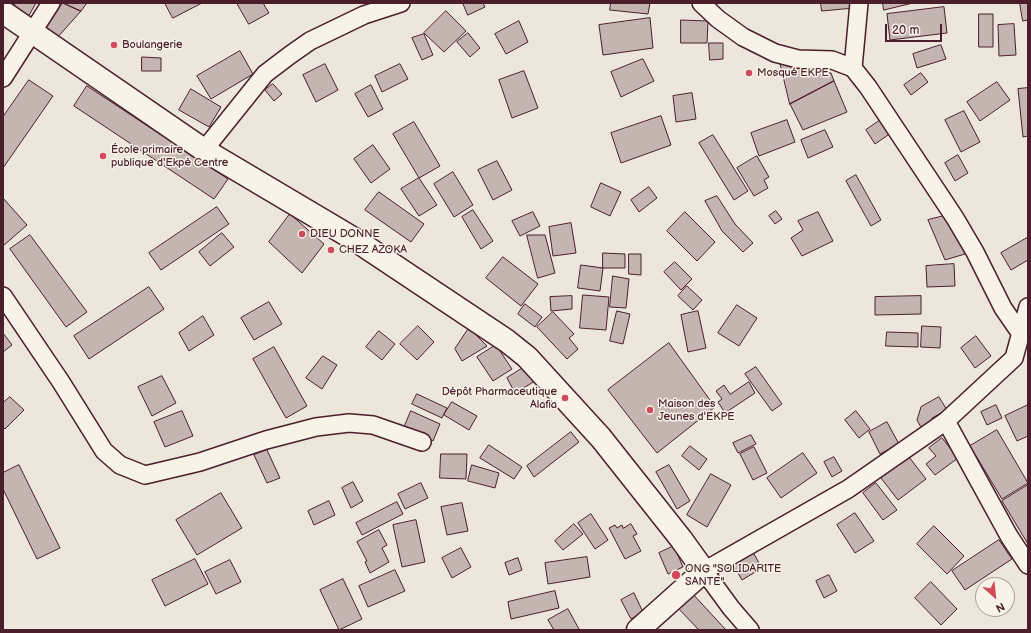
<!DOCTYPE html>
<meta charset="utf-8">
<style>
body{margin:0}
#map{position:relative;width:1031px;height:633px;overflow:hidden;background:#ece6dd;font-family:"Balsamiq Sans",sans-serif}
canvas{display:block}
.frame{position:absolute;inset:0;border:4px solid #4a1f2b;pointer-events:none}
.north{position:absolute;left:975px;top:577px;width:40px;height:40px;box-sizing:border-box;background:#f7f3e8;border:1px solid #b29e9c;border-radius:50%;rotate:153deg;font-size:11px;font-weight:700;line-height:16px;text-align:center;color:#4a1f2b}
.north::after{content:'';display:block;margin:auto;width:14px;height:18px;background:#d1495b;clip-path:polygon(50% 0,100% 100%,50% 72%,0 100%)}
.scale{position:absolute;left:885px;top:24px;width:57px;height:18px;box-sizing:border-box;border:2px solid #4a1f2b;border-top:0;padding-left:5px;font-size:12px;line-height:14px;white-space:nowrap;color:#4a1f2b;-webkit-text-stroke:3px #f7f3e8;paint-order:stroke}
</style>
<div id="map">
<canvas width="1031" height="633"></canvas>
<div class="frame"></div>
<div class="north">N</div>
<div class="scale">20 m</div>
</div>
<script>
const ctx = document.querySelector('canvas').getContext('2d');
ctx.lineJoin = 'round';
function paint(path, color) { ctx.fillStyle = color; ctx.fill(path, 'evenodd'); }
function strokePath(path, color, width, dash) { ctx.strokeStyle = color; ctx.lineWidth = width; ctx.lineCap = dash ? 'butt' : 'round'; ctx.setLineDash(dash || []); ctx.stroke(path); }
function label(font, color, halo, rows, align = 'center') {
  ctx.font = font + ' "Balsamiq Sans",sans-serif'; ctx.lineWidth = 3; ctx.setLineDash([]); ctx.textBaseline = 'middle'; ctx.strokeStyle = halo; ctx.fillStyle = color; for (const [text, x, y, turn = 0] of rows) {
    ctx.save(); ctx.translate(x, y); ctx.rotate((+turn || 0) * Math.PI / 180); ctx.textAlign = isNaN(turn) ? turn : align; if (halo) ctx.strokeText(text, 0, 0); ctx.fillText(text, 0, 0); ctx.restore();
  }
}
const building = new Path2D(`
 M16 3H36L28 17 13 8Z
 M63 3 81 11 56 39 43 30Z
 M63 3H87L81 11Z
 M165 3H202L173 18Z
 M237 3H263L269 13 249 24Z
 M463 3H483L485 7 468 15Z
 M611 3H650L648 14 610 10Z
 M821 3H854V8L822 11Z
 M883 3H913L884 10Z
 M1020 3H1028V20L1023 21Z
 M944 7 947 33 890 40 887 14Z
 M446 11 466 31 444 52 424 33Z
 M979 14H993V47H979Z
 M650 18 653 48 603 55 599 25Z
 M681 20 708 21 707 43H681Z
 M519 21 528 42 506 54 495 34Z
 M1014 24 1016 55 999 56 998 25Z
 M468 33 480 48 470 57 457 42Z
 M424 34 433 55 422 60 412 38Z
 M709 43H723V59L710 60Z
 M941 45 946 59 917 68 913 54Z
 M240 51 253 74 211 99 197 76Z
 M142 57 161 58V71H142Z
 M643 59 654 81 621 97 611 72Z
 M780 62 831 73 834 81 790 104Z
 M325 64 338 90 316 102 303 75Z
 M400 64 408 79 382 92 375 76Z
 M524 71 538 108 512 118 499 80Z
 M921 73 928 82 911 95 904 85Z
 M29 80 53 96 3 168V117Z
 M834 81 847 112 803 130 790 104Z
 M997 82 1010 100 980 121 967 102Z
 M273 84 282 94 274 101 265 90Z
 M371 85 383 109 368 117 355 94Z
 M87 86 228 179 214 199 74 106Z
 M1028 88V136L1023 137 1018 89Z
 M191 89 221 107 209 127 179 110Z
 M692 93 696 119 676 122 673 96Z
 M964 111 980 142 961 152 945 120Z
 M661 116 671 145 621 163 611 133Z
 M882 119 891 133 875 144 866 130Z
 M787 120 795 142 759 156 751 133Z
 M414 122 440 166 419 178 393 134Z
 M825 130 833 147 808 158 801 140Z
 M713 135 748 191 734 200 699 143Z
 M373 145 390 169 371 183 354 159Z
 M958 155 968 173 955 181 945 163Z
 M757 156 769 177 764 180 768 188 754 196 737 168Z
 M497 161 512 190 493 200 478 170Z
 M453 172 473 205 454 217 434 184Z
 M856 175 881 220 871 226 846 181Z
 M419 178 437 205 419 216 401 189Z
 M601 183 621 192 610 216 591 207Z
 M649 187 657 198 639 212 631 200Z
 M379 192 424 224 411 242 365 210Z
 M717 196 735 224 753 243 743 252 722 231 705 201Z
 M3 198 27 225 3 246Z
 M217 207 229 224 161 270 149 253Z
 M473 210 493 241 481 249 462 217Z
 M776 211 782 219 775 224 769 216Z
 M533 212 540 226 520 236 512 221Z
 M685 212 715 242 697 261 667 231Z
 M818 212 833 241 802 256 791 238 803 230 798 221Z
 M290 214 324 244 302 273 269 242Z
 M948 215 965 254 945 260 928 220Z
 M571 223 576 253 553 256 549 227Z
 M222 233 234 247 210 266 199 252Z
 M30 235 87 312 66 327 10 249Z
 M527 235H545L555 273 538 278Z
 M1027 238 1028 240V260L1011 270 1001 253Z
 M603 253 625 254V268H603Z
 M629 254H641V275L629 274Z
 M503 257 538 284 521 306 486 278Z
 M675 262 692 279 681 290 664 272Z
 M954 264 955 286 927 287 926 266Z
 M581 265 603 268 600 291 578 288Z
 M613 276 629 279 626 308 610 307Z
 M687 286 702 300 693 310 678 296Z
 M149 287 164 309 89 359 74 336Z
 M583 295 609 297 606 330 580 328Z
 M572 296V309L551 311 550 297Z
 M921 296V314L875 315V297Z
 M269 302 282 324 254 340 241 318Z
 M525 304 542 317 535 327 518 314Z
 M737 305 757 318 739 346 718 333Z
 M617 311 630 314 623 344 610 341Z
 M698 311 706 348 688 352 681 315Z
 M553 312 574 334 569 338 578 349 567 359 537 327Z
 M203 316 214 335 189 351 179 333Z
 M418 326 434 342 417 360 400 344Z
 M922 326 941 327 940 348 921 347Z
 M469 328 487 346 462 361 455 349Z
 M379 331 395 344 382 360 366 347Z
 M887 332 918 333V347L886 346Z
 M3 333 12 345 3 352Z
 M976 336 991 356 975 368 961 348Z
 M669 343 715 407 657 453 608 390Z
 M496 345 512 369 493 381 477 357Z
 M274 347 307 406 286 418 253 359Z
 M323 356 337 365 322 389 306 378Z
 M526 366 535 381 515 393 507 378Z
 M756 367 782 404 772 411 745 374Z
 M162 376 176 403 152 416 138 387Z
 M749 382 755 393 725 413 718 402 722 399 716 391 724 385 730 394Z
 M417 394 447 408 442 418 412 404Z
 M10 397 24 410 5 429 3 427V403Z
 M939 397 947 410 932 418 935 425 923 431 917 420 921 407Z
 M452 402 477 416 469 430 444 415Z
 M996 405 1002 418 987 425 981 412Z
 M1028 405V436L1017 441 1005 416Z
 M182 411 193 436 165 447 154 422Z
 M411 411 440 424 433 441 404 428Z
 M856 411 870 429 859 438 845 420Z
 M887 422 899 444 880 454 869 432Z
 M997 430 1028 483 1002 499 970 446Z
 M571 432 579 442 534 477 527 466Z
 M751 435 756 444 738 453 733 443Z
 M942 438 958 458 935 475 926 464 936 456 929 448Z
 M489 445 522 467 514 479 480 458Z
 M690 446 707 459 699 470 682 456Z
 M754 447 767 473 753 480 740 454Z
 M267 450 280 478 267 483 254 455Z
 M803 453 817 473 781 498 767 478Z
 M441 454H467L466 479 440 478Z
 M834 457 842 471 832 477 824 462Z
 M909 457 926 479 898 500 881 478Z
 M19 465 60 548 37 559 3 489V473Z
 M472 465 499 473 495 488 468 481Z
 M669 465 690 501 677 509 656 472Z
 M711 474 731 485 707 527 687 515Z
 M353 482 363 501 351 508 342 488Z
 M421 483 428 498 405 509 398 494Z
 M876 483 897 510 883 520 863 493Z
 M1028 485V544L1002 501Z
 M221 493 242 528 197 555 176 520Z
 M329 501 335 515 314 525 308 511Z
 M397 502 403 514 362 535 356 523Z
 M462 503 468 531 447 535 441 507Z
 M855 513 874 541 855 553 837 525Z
 M591 514 608 540 595 549 578 523Z
 M416 520 425 562 402 567 393 525Z
 M574 524 583 534 563 550 555 541Z
 M631 524 637 534 633 536 641 551 625 559 609 528 615 525 617 528 622 525 623 528Z
 M934 526 964 556 947 574 917 544Z
 M379 530 387 545 382 548 389 562 370 573 365 562 367 561 357 542Z
 M999 540 1012 559 965 590 952 571Z
 M674 546 683 567 668 574 659 553Z
 M461 548 471 567 452 578 442 558Z
 M751 549 762 568 742 580 731 561Z
 M587 557 590 577 548 584 545 563Z
 M518 558 522 570 509 575 505 563Z
 M195 559 208 584 165 606 152 580Z
 M230 560 241 582 216 594 205 572Z
 M395 570 405 591 368 607 359 586Z
 M829 575 837 591 824 598 816 581Z
 M343 579 362 619 339 630 320 590Z
 M931 582 957 609 941 625 915 598Z
 M555 591 559 608 511 619 508 602Z
 M691 592 726 630H699L676 606Z
 M634 593 643 612 631 619 621 600Z
 M568 609 579 629 577 630H554L548 620Z`);
paint(building, '#c4b5b0');
strokePath(building, '#4a1f2b', 1);
const street = new Path2D(`
 M701 3 718 19 743 37 775 53 798 59 832 60 853 68 868 87 955 218 975 252 1003 308 1021 334
 M853 68 859 3
 M3 78 51 3
 M204 150 265 74 290 55 310 41 364 15 401 3
 M3 296 61 382 104 451 120 465 145 475 200 462 266 440 316 427 349 423 373 425 422 442
 M946 421 1009 536 1028 565
 M750 630 731 608 704 571 848 489 946 421 1014 358 1028 307`);
const secondary = new Path2D(`
 M3 12 204 150 354 239 507 341 527 357 601 438 681 539 704 571 638 630`);
strokePath(street, '#4a1f2b', 20);
strokePath(secondary, '#4a1f2b', 25);
strokePath(street, '#f7f3e8', 17);
strokePath(secondary, '#f7f3e8', 22);
for (const [x, y, r, color] of [
 [114,45,4,"#d1495b"],
 [749,73,4,"#d1495b"],
 [103,156,4,"#d1495b"],
 [302,234,4,"#d1495b"],
 [331,250,4,"#d1495b"],
 [565,398,4,"#d1495b"],
 [650,410,4,"#d1495b"],
 [676,575,5,"#d1495b"]
]) { const dot = new Path2D(); dot.arc(x, y, r, 0, 2 * Math.PI); ctx.fillStyle = color; ctx.fill(dot); strokePath(dot, '#f7f3e8', 1.5); }
label('11px', '#4a1f2b', '#f7f3e8', [
 ["Boulangerie",122,45],
 ["Mosqué EKPE",757,73],
 ["École primaire",111,150],
 ["publique d'Ekpè Centre",111,163],
 ["DIEU DONNE",310,234],
 ["CHEZ AZOKA",339,250],
 ["Dépôt Pharmaceutique",557,392,"right"],
 ["Alafia",557,405,"right"],
 ["Maison des",658,404],
 ["Jeunes d'EKPE",658,417],
 ["ONG \"SOLIDARITE",685,569],
 ["SANTE\"",685,582]
], 'left');
</script>
